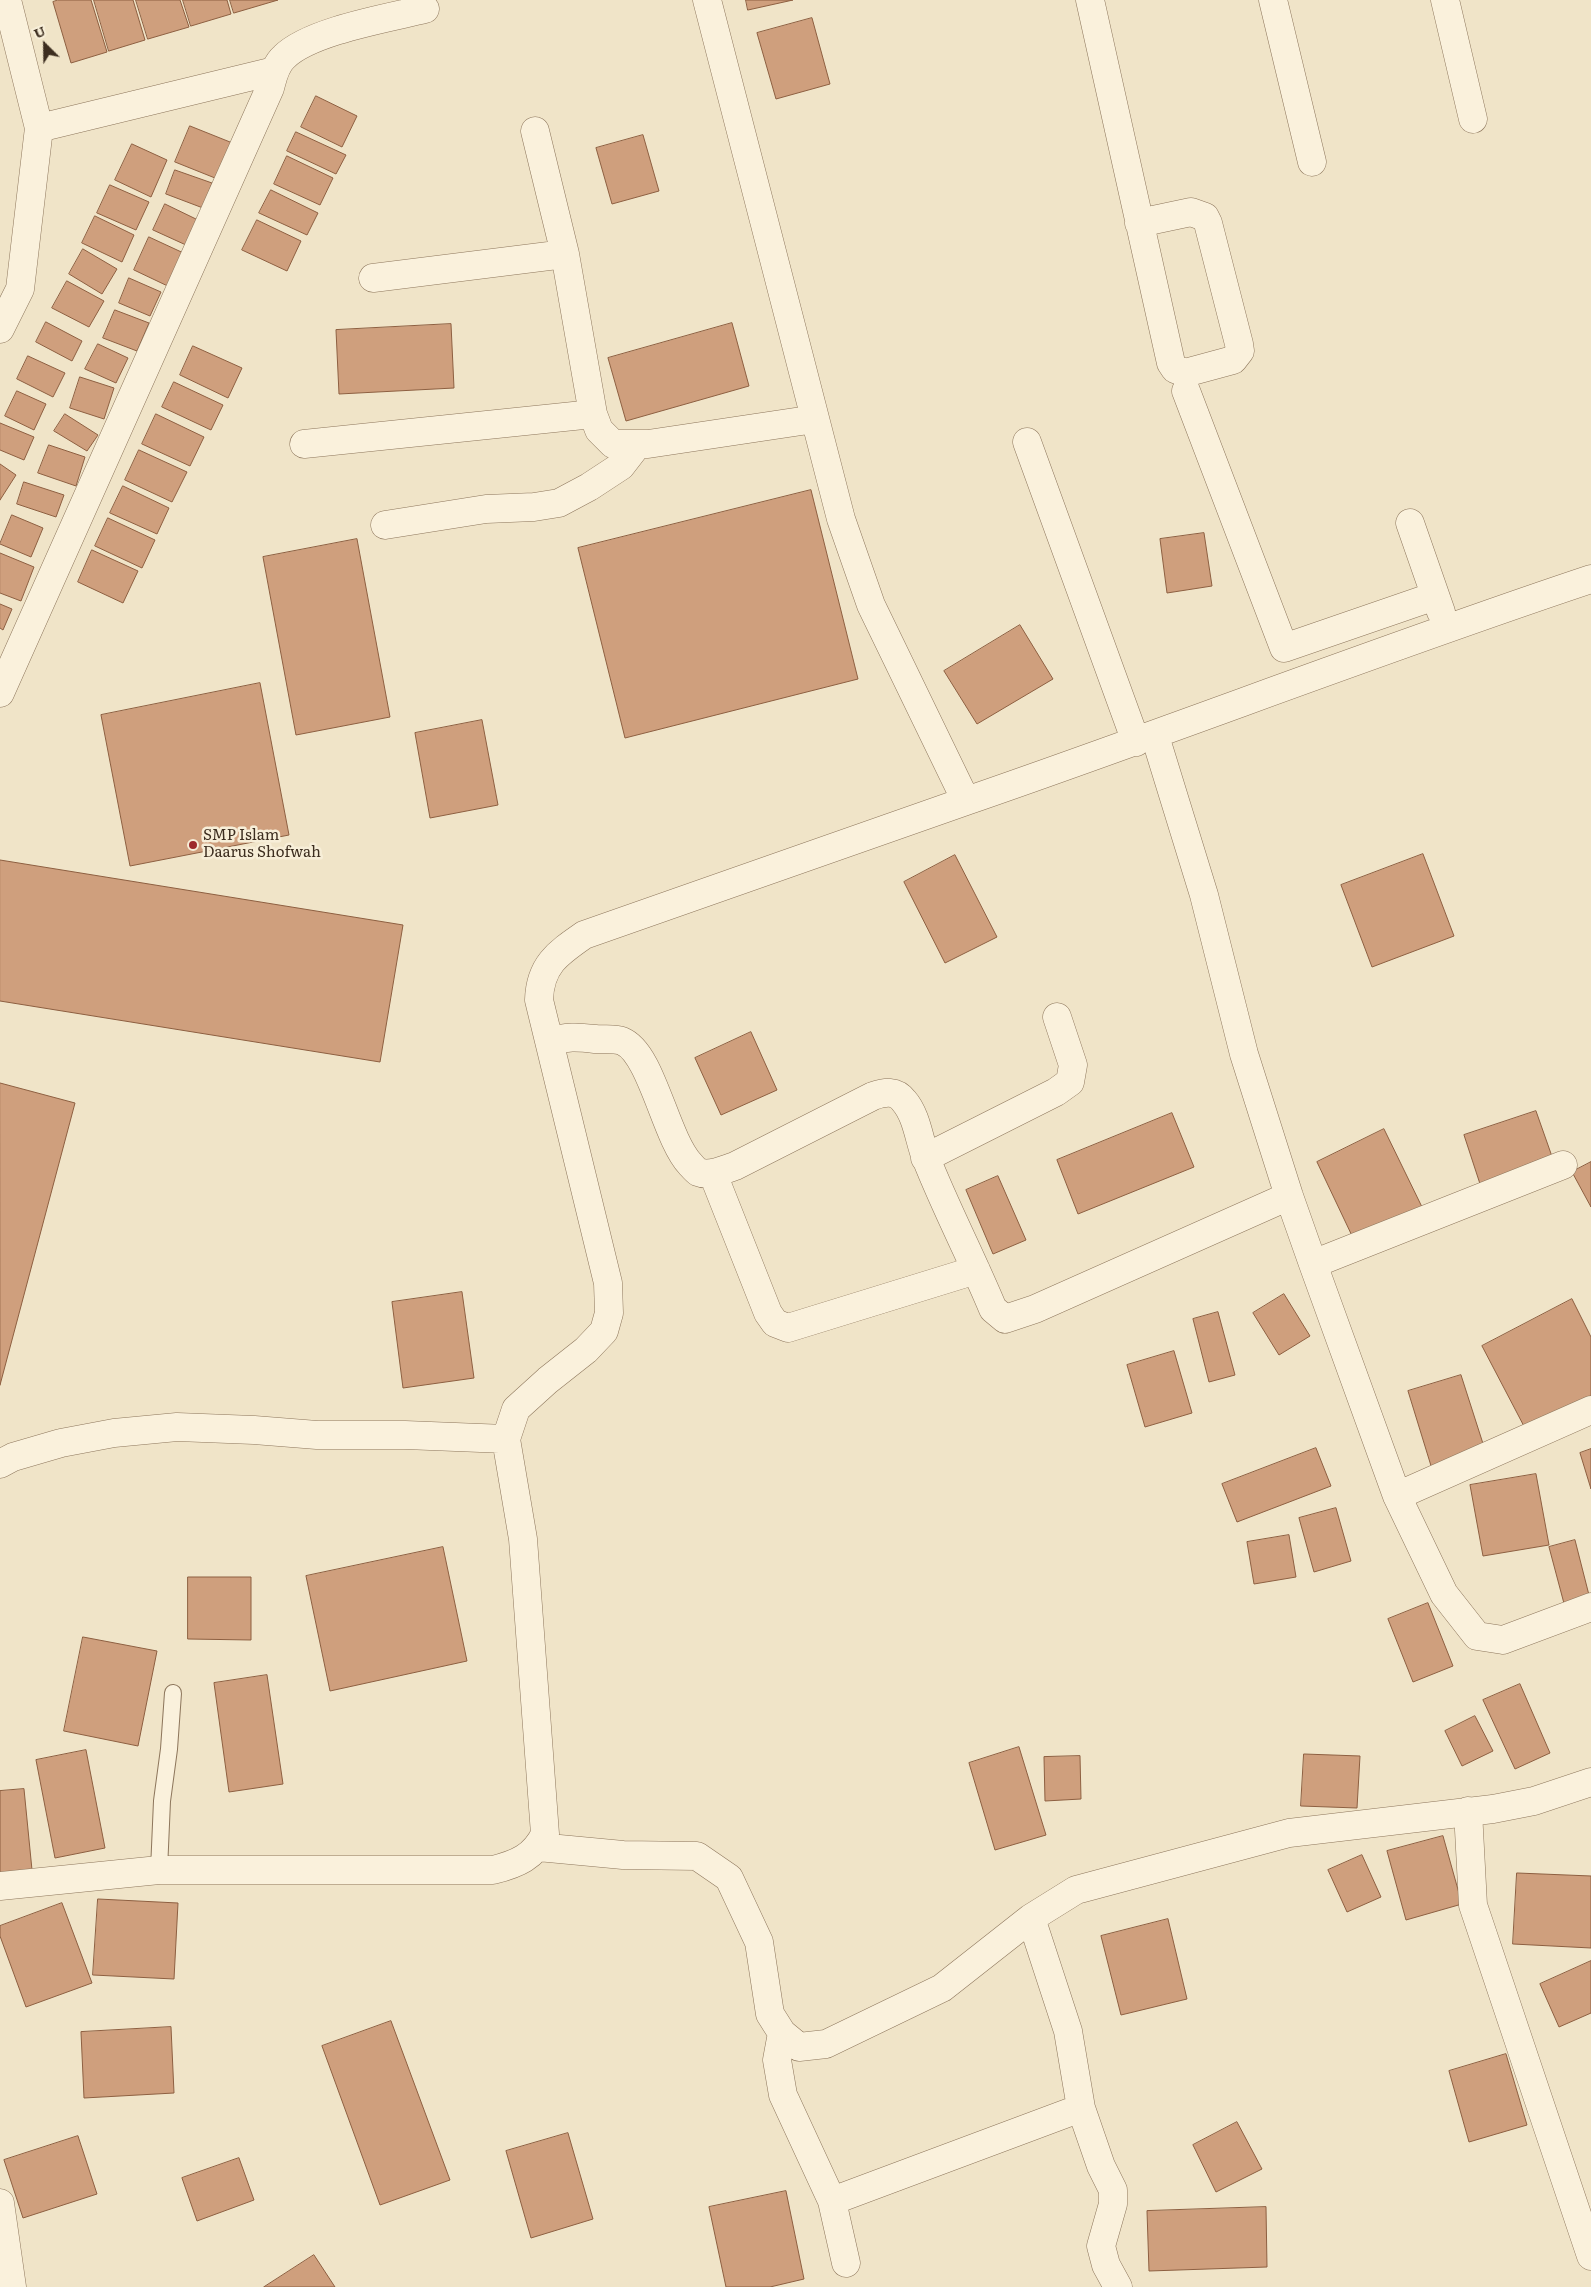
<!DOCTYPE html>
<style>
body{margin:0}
#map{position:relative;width:1591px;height:2287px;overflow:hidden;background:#f0e4c8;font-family:Literata,serif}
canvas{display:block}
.north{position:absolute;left:20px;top:20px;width:50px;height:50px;-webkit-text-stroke:4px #f7eed8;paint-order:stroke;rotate:337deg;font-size:14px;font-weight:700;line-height:20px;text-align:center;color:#3d2e20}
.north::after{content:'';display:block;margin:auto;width:18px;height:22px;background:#3d2e20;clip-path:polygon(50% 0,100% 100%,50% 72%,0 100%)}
</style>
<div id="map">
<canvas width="1591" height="2287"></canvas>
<div class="north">U</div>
</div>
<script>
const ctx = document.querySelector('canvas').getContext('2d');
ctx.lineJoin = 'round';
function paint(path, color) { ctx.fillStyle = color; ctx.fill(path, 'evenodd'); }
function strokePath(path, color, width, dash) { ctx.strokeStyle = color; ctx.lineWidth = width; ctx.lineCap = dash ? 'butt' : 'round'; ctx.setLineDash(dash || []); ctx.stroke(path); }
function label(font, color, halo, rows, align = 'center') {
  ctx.font = font + ' Literata,serif'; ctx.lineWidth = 5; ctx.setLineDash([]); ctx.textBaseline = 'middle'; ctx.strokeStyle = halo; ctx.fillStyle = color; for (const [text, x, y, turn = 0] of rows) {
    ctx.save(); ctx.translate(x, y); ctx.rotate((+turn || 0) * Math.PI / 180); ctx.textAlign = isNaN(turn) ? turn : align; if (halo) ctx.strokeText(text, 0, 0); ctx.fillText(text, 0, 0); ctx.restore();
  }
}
const building = new Path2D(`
 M58 0H91L107 52 71 63 53 2Z
 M94 0H133L145 40 109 51Z
 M136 0H180L189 27 148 39Z
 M183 0H227L231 14 191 26Z
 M230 0H278L234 13Z
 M746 0H793L748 10Z
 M812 18 830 84 776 99 757 33Z
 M316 96 357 116 342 147 301 127Z
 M190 126 235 144 220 180 175 162Z
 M296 132 346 155 336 174 287 151Z
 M643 135 659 191 612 204 596 148Z
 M132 144 167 160 151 197 115 180Z
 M287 156 333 178 320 205 274 184Z
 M175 170 212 183 203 208 166 194Z
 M110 185 149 202 136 230 97 213Z
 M271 190 318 213 307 235 259 213Z
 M165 204 198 220 186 245 153 230Z
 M95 216 134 235 122 262 82 243Z
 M257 220 301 241 287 271 242 250Z
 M149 237 190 256 174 289 134 270Z
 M83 249 117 269 102 294 69 274Z
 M129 278 161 292 150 316 119 303Z
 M67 281 104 301 89 327 52 308Z
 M115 310 149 323 137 351 103 338Z
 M46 322 82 341 72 361 36 342Z
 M732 323 749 386 626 421 608 358Z
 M451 324 454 388 339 394 336 330Z
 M98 344 128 358 116 383 85 369Z
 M193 346 242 368 228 398 180 375Z
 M28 356 65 373 53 397 17 379Z
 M80 377 114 388 104 419 70 408Z
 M174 382 223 405 211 430 162 407Z
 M17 391 46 404 34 430 5 416Z
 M65 414 98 435 87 451 54 431Z
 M156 414 204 437 190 466 142 444Z
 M0 423 34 437 24 460 0 450Z
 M49 445 85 457 76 486 38 473Z
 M139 450 187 472 172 502 125 480Z
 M0 464 16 475 0 500Z
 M24 482 64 495 56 517 17 504Z
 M123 486 169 508 157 534 110 513Z
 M811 490 858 679 625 738 578 548Z
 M12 515 43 528 31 557 0 544Z
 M108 518 155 540 142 568 95 546Z
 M1204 533 1212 586 1167 593 1160 539Z
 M357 539 390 717 296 735 263 557Z
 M92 550 138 571 123 603 78 582Z
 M0 553 34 567 21 601 0 593Z
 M0 604 12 609 3 630 0 628Z
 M1020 625 1053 679 977 724 944 671Z
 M260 683 289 835 130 866 101 715Z
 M482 720 498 805 430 818 415 733Z
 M1423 854 1454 936 1372 967 1341 885Z
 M955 855 997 937 945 963 904 882Z
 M0 860 403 925 380 1062 0 1001Z
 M751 1032 777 1090 721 1115 695 1058Z
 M0 1083 75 1103 0 1385Z
 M1536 1111 1555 1165 1482 1190 1464 1135Z
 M1172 1113 1194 1167 1078 1214 1057 1160Z
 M1384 1129 1422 1207 1354 1240 1317 1162Z
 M1591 1162V1207L1572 1172Z
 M998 1176 1026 1240 993 1254 966 1190Z
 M462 1292 474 1378 403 1388 392 1302Z
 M1284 1294 1310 1336 1279 1355 1253 1313Z
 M1572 1299 1591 1337V1398L1527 1432 1482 1346Z
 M1218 1312 1235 1375 1209 1382 1193 1319Z
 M1174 1351 1192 1413 1145 1427 1127 1365Z
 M1461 1375 1486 1453 1432 1469 1408 1391Z
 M1316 1448 1331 1486 1237 1522 1222 1484Z
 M1591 1449V1489L1580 1453Z
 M1536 1474 1549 1545 1483 1556 1470 1485Z
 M1336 1508 1351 1561 1314 1572 1299 1518Z
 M1289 1535 1296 1577 1254 1584 1247 1542Z
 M1575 1540 1591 1603 1566 1611 1549 1547Z
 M443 1547 467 1661 330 1691 306 1576Z
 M188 1577H251V1640L188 1639Z
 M1428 1603 1453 1666 1413 1682 1388 1619Z
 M83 1637 157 1651 138 1746 64 1731Z
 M267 1675 283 1784 229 1792 214 1683Z
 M1520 1684 1550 1753 1515 1769 1483 1700Z
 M1475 1716 1493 1751 1462 1766 1445 1731Z
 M1019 1747 1046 1835 995 1850 969 1763Z
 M86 1750 105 1848 55 1858 36 1760Z
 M1304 1754 1360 1756 1357 1808 1301 1806Z
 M1080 1756 1081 1799 1045 1801 1044 1757Z
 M24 1789 32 1870 0 1873V1791Z
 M1443 1836 1462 1904 1406 1920 1387 1851Z
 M1362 1855 1381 1897 1347 1912 1328 1870Z
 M1517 1873 1591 1876V1948L1513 1944Z
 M98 1899 178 1903 174 1979 93 1975Z
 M62 1903 92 1983 26 2007 0 1936V1926Z
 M1168 1919 1187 1999 1121 2015 1101 1936Z
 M1591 1961V2013L1559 2027 1540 1984Z
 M391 2021 450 2180 380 2205 322 2046Z
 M171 2027 174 2093 84 2098 81 2032Z
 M1506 2054 1527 2125 1469 2142 1449 2071Z
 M1237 2122 1262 2169 1216 2192 1193 2145Z
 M568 2133 593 2219 531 2238 506 2151Z
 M78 2136 97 2194 23 2218 4 2160Z
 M239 2158 254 2200 197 2221 182 2178Z
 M786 2191 804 2279 770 2287H726L709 2207Z
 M1266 2207 1267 2267 1149 2271 1147 2211Z
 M314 2255 335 2287H264Z`);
paint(building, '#cf9f7d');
strokePath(building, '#8d5f41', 1);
const service = new Path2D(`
 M159 1870 162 1801 169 1749 173 1693`);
const minor = new Path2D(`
 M707 0 841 519 871 605 966 801C1175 729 1381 649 1591 579
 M1090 0 1171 363 1175 369 1185 373 1233 360 1240 351 1239 344 1208 223 1205 217 1191 212 1139 223
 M1273 0 1312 162
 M1445 0 1473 119
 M39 128 274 71
 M535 131 565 254 593 414 599 430 613 444H648L815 419
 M373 278 565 254
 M0 329 20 289 39 128 7 0
 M1186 391 1284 648 1435 596
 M1027 442 1136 742
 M304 444 593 414
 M1410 523 1441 612
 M385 525 486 509 534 507 559 503 589 487 621 466 638 444
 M0 693 270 88C273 77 275 65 284 57 310 31 388 18 425 9
 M1155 736 1204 895 1244 1054 1289 1196 1313 1264 1397 1496 1444 1594 1477 1636 1503 1640 1591 1607
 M550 1042C566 1036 578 1037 595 1039 603 1040 614 1038 622 1041 652 1053 665 1137 690 1164 692 1166 695 1170 698 1172 710 1177 723 1170 735 1166L873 1096C885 1092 896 1090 904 1101 917 1116 919 1140 926 1158 946 1209 972 1258 993 1309L1005 1319 1035 1309 1289 1196
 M925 1158 1056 1092 1070 1082 1073 1065 1057 1017
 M713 1174 768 1313 775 1323 788 1328 976 1270
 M1313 1264 1563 1165
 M0 1464 13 1457 61 1443 114 1433 177 1427 254 1430 317 1435H405L506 1439
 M1397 1496 1591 1410
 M1468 1811 1473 1905 1591 2256
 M538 1847 623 1855 697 1856 729 1878 759 1942 770 2014 782 2033 799 2047 826 2044 942 1988 1031 1918 1076 1890 1289 1833 1493 1809 1534 1801 1591 1782
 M0 1886 159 1870H493C517 1864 534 1857 545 1834L523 1539 506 1439 516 1409 548 1380 586 1350 604 1331 609 1313 608 1283 539 1000C540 965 558 953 584 935L966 801
 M1031 1918 1068 2031 1081 2108 1101 2166 1113 2190V2204L1101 2246 1106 2265 1118 2287
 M782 2033 777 2060 783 2095 832 2201 846 2263
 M832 2201 1081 2108
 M0 2203 12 2287`);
strokePath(service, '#8d765c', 18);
strokePath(minor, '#8d765c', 29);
strokePath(service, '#faf1dc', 16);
strokePath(minor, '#faf1dc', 28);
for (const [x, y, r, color] of [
 [193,845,5,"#9e2a2b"]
]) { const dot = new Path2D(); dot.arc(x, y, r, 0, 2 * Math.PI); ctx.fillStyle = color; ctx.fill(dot); strokePath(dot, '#f7eed8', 2); }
label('15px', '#3d2e20', '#f7eed8', [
 ["SMP Islam",203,836],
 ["Daarus Shofwah",203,853]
], 'left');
</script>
